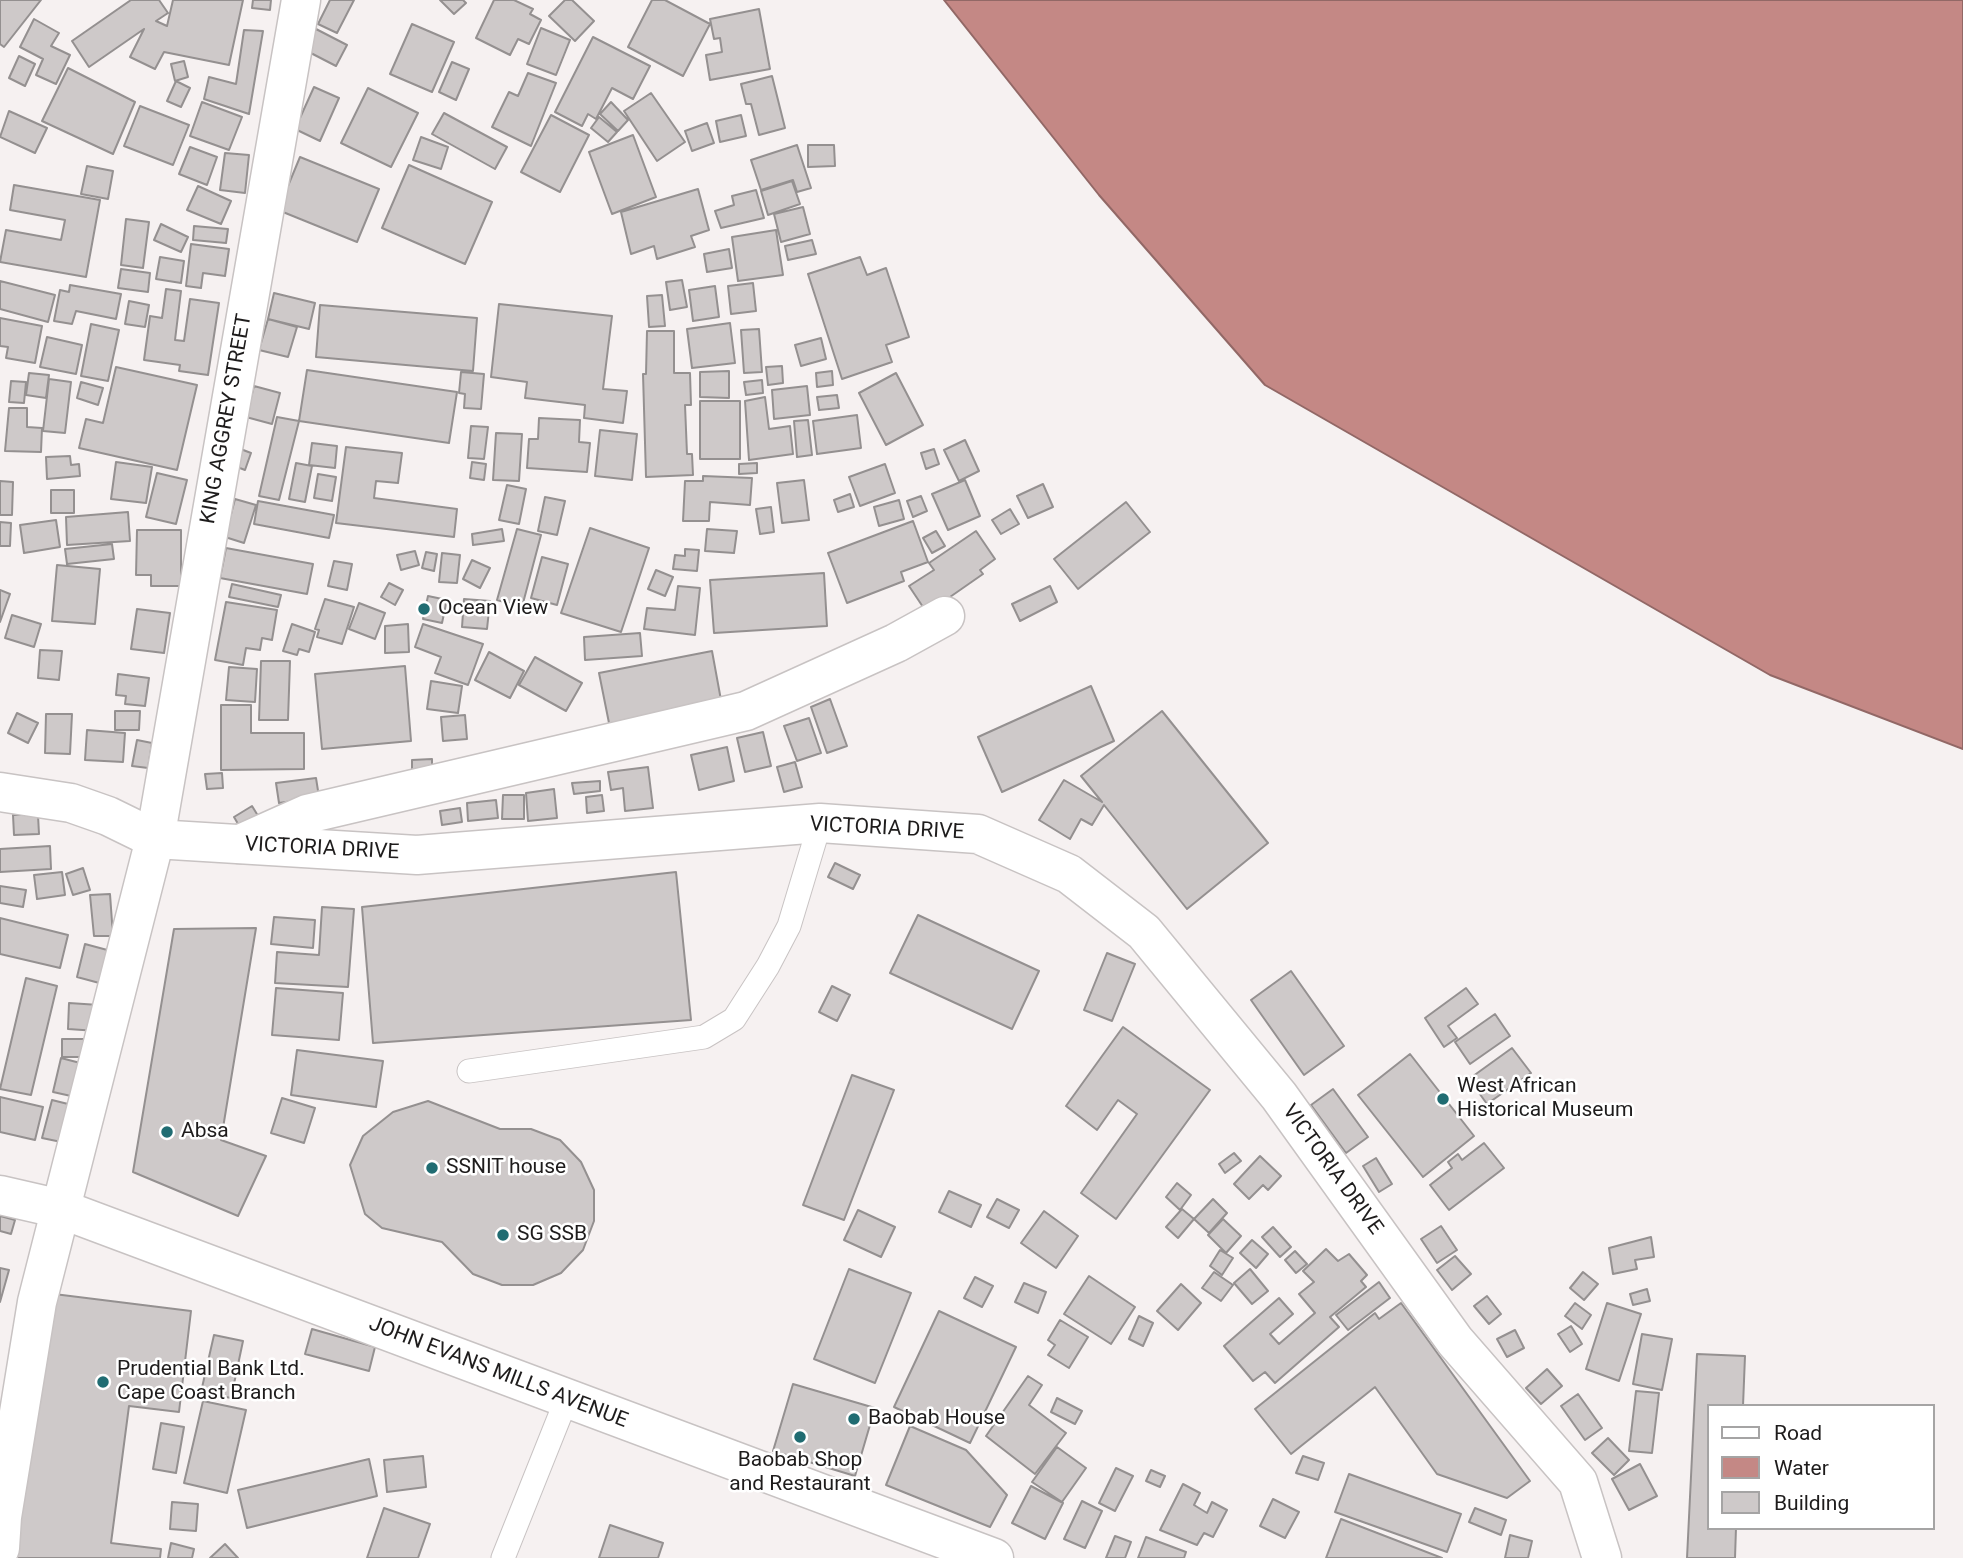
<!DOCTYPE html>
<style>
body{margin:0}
#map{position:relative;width:1963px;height:1558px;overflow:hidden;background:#f6f1f1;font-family:Roboto,sans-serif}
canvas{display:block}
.legend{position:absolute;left:1707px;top:1404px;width:228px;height:126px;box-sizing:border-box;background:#fff;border:2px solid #a5a4a4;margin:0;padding:9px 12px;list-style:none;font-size:21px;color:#1e1c1c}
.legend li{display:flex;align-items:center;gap:14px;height:35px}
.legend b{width:35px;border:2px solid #a5a4a4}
</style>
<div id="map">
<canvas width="1963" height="1558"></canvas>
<ul class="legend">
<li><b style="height:9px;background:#fff"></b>Road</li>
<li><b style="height:19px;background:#c48885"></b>Water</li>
<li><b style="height:19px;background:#cec9c9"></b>Building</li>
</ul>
</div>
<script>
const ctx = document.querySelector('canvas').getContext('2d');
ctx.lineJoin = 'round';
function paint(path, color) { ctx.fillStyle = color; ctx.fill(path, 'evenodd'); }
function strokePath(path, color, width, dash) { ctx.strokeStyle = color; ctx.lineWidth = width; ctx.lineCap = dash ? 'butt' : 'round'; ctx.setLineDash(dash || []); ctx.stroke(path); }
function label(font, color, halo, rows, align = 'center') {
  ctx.font = font + ' Roboto,sans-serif'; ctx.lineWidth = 5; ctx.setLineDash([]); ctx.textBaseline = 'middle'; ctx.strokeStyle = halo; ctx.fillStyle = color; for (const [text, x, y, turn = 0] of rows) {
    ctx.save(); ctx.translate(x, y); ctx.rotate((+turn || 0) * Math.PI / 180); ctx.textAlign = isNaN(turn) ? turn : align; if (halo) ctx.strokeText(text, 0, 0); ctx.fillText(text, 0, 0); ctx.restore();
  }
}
const water = new Path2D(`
 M944 0H1963V749L1770 675 1265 385 1099 195Z`);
paint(water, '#c48885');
strokePath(water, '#926866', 2);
const building = new Path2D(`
 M0 0H41L4 47 0 44Z
 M131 0H159L168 13 156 21 167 26 173 0H243L229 65 164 52 155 69 130 57 144 29 89 67 72 41Z
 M253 0H271L270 10 252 8Z
 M330 0H354L337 33 318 24Z
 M440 0H463L466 3 454 14Z
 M494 0H514L533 9 530 14 541 20 529 44 518 39 510 55 476 38Z
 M565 0H572L594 21 575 41 549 16Z
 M652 0H665L710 24 683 76 628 47Z
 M759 9 770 69 710 80 706 55 722 52 720 38 714 39 710 19Z
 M34 19 59 33 51 46 70 55 56 84 36 75 43 59 20 47Z
 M412 24 454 42 432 92 390 74Z
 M541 28 570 40 556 75 527 64Z
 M316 29 347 45 336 66 305 50Z
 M244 30 263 31 249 114 204 99 209 77 236 84Z
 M593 37 650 66 633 99 612 88 596 119 588 114 582 126 555 112Z
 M19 56 35 64 25 86 9 78Z
 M184 61 188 77 175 81 171 64Z
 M452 62 469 69 456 100 439 92Z
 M68 68 135 102 113 154 42 121Z
 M528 73 556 83 531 146 492 127 509 92 518 96Z
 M772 76 785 128 759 135 751 104H746L741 84Z
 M176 81 190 88 181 107 167 101Z
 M314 87 339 98 320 141 295 129Z
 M368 88 418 113 391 167 341 143Z
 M651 93 685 142 657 161 624 111Z
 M202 102 242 117 229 150 190 136Z
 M611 102 628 120 618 131 600 114Z
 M140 106 189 125 173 165 124 146Z
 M9 111 47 128 35 153 0 137Z
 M444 113 507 147 495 169 432 134Z
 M551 115 589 135 560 192 521 172Z
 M741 115 746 136 720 142 716 121Z
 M599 117 617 132 608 142 591 128Z
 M707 123 714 143 692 151 685 131Z
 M633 135 656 197 612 214 589 152Z
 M421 137 448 147 441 169 413 160Z
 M797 145 811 188 797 192 793 180 761 190 751 160Z
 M808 145H834L835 166 808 167Z
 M190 147 217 157 207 185 179 174Z
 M225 153 249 155 245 193 220 190Z
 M300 157 379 189 357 242 278 210Z
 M409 165 492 202 465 264 382 228Z
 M87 166 113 171 108 199 81 194Z
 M792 181 800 204 768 215 761 191Z
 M14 185 100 200 86 277 0 262 6 230 61 240 65 220 10 210Z
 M198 186 231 201 221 224 187 210Z
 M698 189 709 230 691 236 695 247 657 259 654 246 631 254 621 212Z
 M756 190 764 218 721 228 715 211 734 205 732 196Z
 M803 207 810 234 781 242 774 214Z
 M126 219 149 222 143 268 121 265Z
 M161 224 188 237 181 252 154 240Z
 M194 226 228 229 226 243 193 240Z
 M776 230 783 275 738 281 732 237Z
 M812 240 816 254 788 260 785 246Z
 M191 244 229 249 225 276 203 273 201 288 186 286Z
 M729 249 732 268 707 272 704 254Z
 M160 257 184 261 181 283 156 279Z
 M860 257 867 275 886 268 909 337 886 345 892 362 842 379 808 274Z
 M121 269 150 273 148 292 118 288Z
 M682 280 687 307 670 310 666 282Z
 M0 281 55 295 48 322 0 309Z
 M753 283 756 311 731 314 728 286Z
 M70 285 121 294 116 319 76 311 72 324 54 321 60 290 69 292Z
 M715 286 719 317 693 321 689 290Z
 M166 289 181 291 175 340 184 341 190 299 219 303 208 375 179 371 180 365 144 360 150 316 162 318Z
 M274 293 315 303 309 329 268 319Z
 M662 295 665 326 649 327 647 296Z
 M129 301 149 305 145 327 125 324Z
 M499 304 612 316 603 389 627 391 623 423 584 418 585 405 525 398 527 382 491 377Z
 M320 305 477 318 473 371 316 357Z
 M0 318 42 326 35 363 6 358 8 347 0 346Z
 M268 319 297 327 288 357 259 350Z
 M730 323 735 363 692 368 687 329Z
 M91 324 119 330 108 381 81 376Z
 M759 329 762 372 744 373 741 330Z
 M647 331H674V373H690L691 405H685L687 454H692L693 475 646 477 643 374H646Z
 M47 337 82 345 76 374 40 367Z
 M821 338 826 359 801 366 795 345Z
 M782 366 783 383 768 385 766 367Z
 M116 367 197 385 177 470 79 448 86 419 103 423Z
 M307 370 457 392 449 443 299 421Z
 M729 371V398L700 397V372Z
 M832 371 833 385 817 387 816 373Z
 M461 372 484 374 481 409 464 408 465 394 459 393Z
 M29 373 49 375 46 398 26 395Z
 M896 373 923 425 886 445 859 393Z
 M49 379 71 382 65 433 43 431Z
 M762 380 763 393 746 395 744 382Z
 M11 381 26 382 24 403 9 402Z
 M81 382 103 388 98 405 77 398Z
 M254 386 280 393 272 424 246 417Z
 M807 386 810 415 774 419 772 390Z
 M837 395 839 408 819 410 817 397Z
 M765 397 769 429 790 426 793 454 749 460 745 401Z
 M700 401H740V459H700Z
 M9 408H27V427L42 428 41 452 5 451Z
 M857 415 861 448 817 454 813 421Z
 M277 417 299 421 279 500 259 496Z
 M539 418 580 420 579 442 590 443 587 472 527 468 529 439H538Z
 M808 420 812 455 797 457 794 421Z
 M471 426 488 427 484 459 468 458Z
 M600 430 637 434 632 480 595 476Z
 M496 433 522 434 519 481 493 480Z
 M965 440 979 471 959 481 944 450Z
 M312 443 337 446 335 468 309 465Z
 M346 447 402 453 398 483 376 481 374 498 457 509 454 537 336 523Z
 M238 448 251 453 245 470 232 465Z
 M934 449 939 464 926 469 921 453Z
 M70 456 71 465 79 464 80 476 47 479 46 457Z
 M116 462 152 467 146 503 111 499Z
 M472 462 486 464 484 480 470 478Z
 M296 463 312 466 305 502 289 499Z
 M757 463V473L739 474V464Z
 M885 464 895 493 860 506 849 477Z
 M157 473 187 480 176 524 146 517Z
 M318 474 336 477 332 501 314 498Z
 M703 476 752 478 750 505 710 502 709 521H683L685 481H703Z
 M804 480 809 520 782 523 777 483Z
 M965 480 980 516 948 530 932 494Z
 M0 481 13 482 12 515H0Z
 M1043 484 1053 507 1028 518 1017 496Z
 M507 485 526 489 519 524 499 520Z
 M51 490H74V513H51Z
 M850 494 854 507 838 512 834 500Z
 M921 496 927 511 913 517 907 501Z
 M545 497 565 501 557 535 538 531Z
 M235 499 256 505 244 543 225 537Z
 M899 500 904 519 879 526 874 507Z
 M258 501 334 515 329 538 254 524Z
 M1126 502 1150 532 1078 589 1054 559Z
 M771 507 774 532 760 534 756 509Z
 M1010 509 1019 524 1001 534 992 520Z
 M128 512 130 541 67 545 66 517Z
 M56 520 60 547 24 553 20 525Z
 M913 521 928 562 901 572 904 581 847 603 828 553Z
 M0 522 11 523 10 546H0Z
 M590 528 649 548 621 632 561 613Z
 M502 529 504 541 473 545 472 534Z
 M517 529 541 535 522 607 497 600Z
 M707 529 737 531 734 553 705 551Z
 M137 530H181V586H151V575H136Z
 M936 531 945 546 932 553 923 538Z
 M976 531 995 559 980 570 983 574 927 613 909 586 934 570 929 563Z
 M112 544 114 559 67 564 65 549Z
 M226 548 313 564 307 594 220 578Z
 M685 549 699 550 697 571 673 569 675 555 685 556Z
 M415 551 419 565 401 570 397 555Z
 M426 552 437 554 434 571 422 568Z
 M442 553 460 555 457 583 439 582Z
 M542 557 568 564 557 605 531 598Z
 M472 560 490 568 480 588 463 579Z
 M334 561 352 564 347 590 328 586Z
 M57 565 100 569 95 624 52 621Z
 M656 570 673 577 665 596 648 589Z
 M824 573 827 626 714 633 710 580Z
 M389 583 403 590 395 605 381 597Z
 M232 584 281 595 278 607 229 597Z
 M678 586 700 588 695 635 644 629 647 608 675 610Z
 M1050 586 1057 602 1020 621 1012 604Z
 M0 590 10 594 0 622Z
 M428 596 447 600 442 623 423 619Z
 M325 599 354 607 342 644 317 637 319 630 315 629Z
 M464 599 490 601 487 629 462 627Z
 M226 602 277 610 272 640 262 638 260 650 246 648 243 665 215 660Z
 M359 603 385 613 375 639 349 629Z
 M137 609 170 613 164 653 131 649Z
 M12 615 41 624 34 647 5 638Z
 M292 624 315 632 309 652 299 649 297 655 283 651Z
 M408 624 409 652 385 653V626Z
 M423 624 483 644 468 685 435 673 441 657 415 647Z
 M640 633 642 656 585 660 584 637Z
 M40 650 62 651 59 680 38 678Z
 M712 651 723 711 611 733 599 673Z
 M489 652 524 671 510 698 475 680Z
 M535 657 582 683 566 711 519 685Z
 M261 661H290L288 720H259Z
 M405 666 411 741 322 749 315 674Z
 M229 667 257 669 255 702 226 700Z
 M118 674 149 678 145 706 125 704 126 696 116 695Z
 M431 681 462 686 458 713 427 709Z
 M1091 686 1114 741 1002 792 978 737Z
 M830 699 847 746 827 753 811 707Z
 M221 705H251V733H304V769L221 770Z
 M115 711H140L139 730H115Z
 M1162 711 1268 843 1187 909 1104 805 1092 825 1081 819 1070 839 1039 820 1064 780 1102 802 1081 776Z
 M17 713 38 723 28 743 8 733Z
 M46 714H72L70 754 45 753Z
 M465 715 467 739 443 741 441 717Z
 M809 718 821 753 797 761 784 726Z
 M87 730 125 733 123 762 85 760Z
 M763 732 771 766 745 772 737 738Z
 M137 740 152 743 148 768 132 766Z
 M727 747 734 781 699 790 691 755Z
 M432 759V774H412V760Z
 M795 762 802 787 784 792 777 767Z
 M648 767 653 808 625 811 623 788 611 790 608 772Z
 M222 773 223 788 207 789 205 774Z
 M316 778 319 797 279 803 276 783Z
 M600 781V791L574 794 572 783Z
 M554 789 557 818 528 821 526 793Z
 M503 795H524V819H502Z
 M602 795 604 811 587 813 586 797Z
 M496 800 498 818 468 821 467 803Z
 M252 806 260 819 241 829 234 817Z
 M460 808 462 822 442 825 440 811Z
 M13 815H38L39 834 14 835Z
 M50 846 51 869 0 872V849Z
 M835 863 860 875 853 889 828 877Z
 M83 868 90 890 73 895 66 874Z
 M62 872 65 895 37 899 34 875Z
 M676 872 691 1020 373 1043 362 907Z
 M0 886 26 890 23 907 0 903Z
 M110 894 113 936H94L90 895Z
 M322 907 354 909 348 987 275 983 277 952 319 955Z
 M918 915 1039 971 1012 1029 890 973Z
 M274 917 315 920 313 948 271 944Z
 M0 918 68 935 60 968 0 954Z
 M256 928 221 1140 266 1156 238 1216 133 1172 174 929Z
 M85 944 111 951 103 984 77 977Z
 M1107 953 1135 964 1112 1021 1084 1010Z
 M1291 971 1344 1046 1304 1075 1251 1000Z
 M26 978 57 986 31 1095 0 1089Z
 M832 986 850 995 837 1021 819 1012Z
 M276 988 343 993 339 1040 272 1035Z
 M1466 988 1478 1004 1448 1026 1457 1038 1444 1047 1425 1018Z
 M69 1003 99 1005 97 1031 68 1029Z
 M1495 1014 1510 1036 1470 1064 1455 1042Z
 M1123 1027 1210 1090 1116 1219 1081 1193 1137 1114 1118 1100 1097 1130 1066 1106Z
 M62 1039H89L88 1057H62Z
 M1512 1048 1531 1073 1487 1104 1469 1079Z
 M297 1050 383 1061 376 1107 291 1095Z
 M1410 1054 1474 1136 1423 1177 1358 1095Z
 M61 1058 88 1065 80 1098 53 1092Z
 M852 1075 894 1090 844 1220 803 1205Z
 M1333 1089 1368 1137 1346 1153 1311 1105Z
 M0 1097 43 1107 35 1140 0 1132Z
 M282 1098 315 1108 304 1143 271 1133Z
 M52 1100 80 1107 71 1144 42 1138Z
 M428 1101 500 1129H531L560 1140 581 1162 594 1190V1221L583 1250 561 1273 533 1285H502L473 1274 442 1242 382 1228 365 1214 350 1165 363 1136 393 1112Z
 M1484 1143 1504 1168 1449 1210 1430 1185 1452 1168 1448 1162 1458 1154 1462 1160Z
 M1234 1153 1241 1161 1225 1173 1219 1164Z
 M1260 1156 1281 1176 1268 1190 1263 1185 1249 1199 1234 1184Z
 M1376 1158 1392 1184 1379 1192 1363 1166Z
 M1177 1183 1191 1195 1180 1210 1166 1197Z
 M949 1191 981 1205 971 1227 939 1212Z
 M997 1199 1019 1210 1009 1228 987 1217Z
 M1213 1199 1227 1213 1209 1233 1194 1219Z
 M1182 1209 1194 1219 1178 1238 1166 1227Z
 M858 1210 895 1227 881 1257 844 1240Z
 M1044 1211 1078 1236 1056 1268 1021 1243Z
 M0 1216 15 1220 11 1234 0 1231Z
 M1223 1219 1241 1236 1226 1253 1208 1235Z
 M1441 1226 1457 1250 1437 1263 1421 1239Z
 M1273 1227 1291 1247 1280 1257 1262 1237Z
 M1651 1237 1654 1257 1635 1260 1637 1269 1613 1274 1609 1248Z
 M1252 1240 1268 1254 1256 1268 1240 1253Z
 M1326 1249 1338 1261 1349 1254 1367 1275 1361 1281 1366 1287 1330 1317 1339 1327 1275 1383 1265 1372 1253 1381 1224 1346 1279 1298 1293 1314 1270 1334 1279 1344 1315 1313 1299 1294 1314 1282 1303 1271Z
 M1220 1250 1233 1258 1222 1275 1210 1266Z
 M1295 1251 1307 1264 1296 1273 1285 1260Z
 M1455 1256 1471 1274 1452 1290 1437 1270Z
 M0 1268 9 1270 0 1302Z
 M849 1269 911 1293 875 1383 814 1359Z
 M1250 1269 1268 1291 1252 1304 1234 1283Z
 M1214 1272 1233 1285 1221 1301 1202 1288Z
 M1583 1272 1598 1284 1584 1300 1570 1288Z
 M1089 1276 1135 1307 1111 1344 1064 1314Z
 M975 1277 993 1286 982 1307 964 1298Z
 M1379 1282 1390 1298 1348 1330 1336 1315Z
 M1024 1283 1046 1292 1038 1313 1015 1302Z
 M1181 1284 1201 1303 1178 1330 1157 1311Z
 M1647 1289 1650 1301 1633 1305 1630 1294Z
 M46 1293 191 1311 179 1412 129 1406 111 1543 161 1549 160 1558H12Z
 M1487 1296 1501 1314 1489 1324 1474 1306Z
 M1401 1303 1530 1481 1507 1498 1437 1474 1375 1387 1291 1454 1255 1409 1375 1313 1379 1319Z
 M1575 1303 1591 1315 1582 1329 1565 1316Z
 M1607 1303 1641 1314 1619 1381 1586 1369Z
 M939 1311 1016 1347 970 1443 894 1407Z
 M1139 1316 1153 1323 1143 1346 1129 1339Z
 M1060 1320 1088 1337 1069 1368 1048 1355 1055 1345 1048 1340Z
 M1571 1326 1582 1344 1570 1352 1558 1334Z
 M312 1329 375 1347 369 1371 305 1354Z
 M1515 1330 1524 1348 1507 1357 1497 1339Z
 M1642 1334 1672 1339 1662 1390 1633 1384Z
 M214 1335 243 1341 231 1398 201 1392Z
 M1697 1354 1745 1356 1743 1406H1709V1528H1736L1735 1558H1687Z
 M1547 1369 1562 1386 1541 1404 1526 1388Z
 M1028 1376 1042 1385 1029 1405 1066 1433 1035 1474 986 1436Z
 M793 1384 875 1408 855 1476 773 1451Z
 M1636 1391 1659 1393 1652 1453 1629 1451Z
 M1578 1394 1602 1428 1585 1440 1561 1406Z
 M1057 1398 1082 1411 1075 1424 1051 1412Z
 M203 1401 246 1410 227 1493 184 1483Z
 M161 1423 184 1427 176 1473 153 1469Z
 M910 1426 966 1450 1007 1495 990 1527 886 1485Z
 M1608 1438 1629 1460 1614 1475 1592 1453Z
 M1057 1447 1086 1468 1062 1502 1032 1482Z
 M423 1456 426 1487 387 1492 384 1460Z
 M1303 1456 1324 1463 1318 1480 1296 1473Z
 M369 1459 377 1496 247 1528 238 1490Z
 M1640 1464 1657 1496 1629 1510 1612 1479Z
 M1116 1468 1133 1476 1115 1511 1099 1503Z
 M1151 1470 1165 1476 1160 1487 1146 1481Z
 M1349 1474 1461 1514 1447 1552 1335 1512Z
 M1183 1484 1200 1493 1194 1505 1207 1513 1212 1502 1227 1510 1213 1537 1204 1533 1197 1545 1160 1530Z
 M1031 1486 1063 1503 1045 1539 1012 1523Z
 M1273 1499 1299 1512 1285 1538 1260 1526Z
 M1082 1501 1102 1511 1085 1548 1064 1539Z
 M172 1502 198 1504 196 1531 170 1529Z
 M384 1508 430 1524 418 1558H367Z
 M1475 1508 1506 1520 1501 1535 1469 1522Z
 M1341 1519 1442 1558H1326Z
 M610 1525 663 1543 658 1558H599Z
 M1510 1535 1532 1541 1528 1558H1505Z
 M1115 1536 1131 1542 1125 1558H1106Z
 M1146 1537 1186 1552 1184 1558H1138Z
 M171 1543 194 1549 192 1558H168Z
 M225 1544 238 1558H210Z`);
paint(building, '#cec9c9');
strokePath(building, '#949090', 2);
const service = new Path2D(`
 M469 1071 704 1037 734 1019 768 966 789 926 820 823
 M503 1558 567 1398`);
const minor = new Path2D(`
 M240 844 307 814 746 711 896 643 945 616
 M0 1548 2 1517 37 1302 155 839 301 0`);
const tertiary = new Path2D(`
 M0 792 71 803 108 816 155 839 417 855 820 823 978 834 1069 874 1144 932 1279 1096 1455 1341 1578 1482 1602 1558
 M0 1195 61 1209 994 1558`);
strokePath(service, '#c8c3c3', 25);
strokePath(minor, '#c8c3c3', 41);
strokePath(tertiary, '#c8c3c3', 41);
strokePath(service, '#fff', 23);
strokePath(minor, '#fff', 38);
strokePath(tertiary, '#fff', 38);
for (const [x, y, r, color] of [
 [424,609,7,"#206c72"],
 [1443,1099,7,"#206c72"],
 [167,1132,7,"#206c72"],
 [432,1168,7,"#206c72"],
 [503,1235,7,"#206c72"],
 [103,1382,7,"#206c72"],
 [854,1419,7,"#206c72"],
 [800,1437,7,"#206c72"]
]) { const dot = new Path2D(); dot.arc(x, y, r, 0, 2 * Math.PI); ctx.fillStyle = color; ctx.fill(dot); strokePath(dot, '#fff', 2.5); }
label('21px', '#1e1c1c', '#fff', [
 ["KING AGGREY STREET",227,419,-80],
 ["VICTORIA DRIVE",887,829,3],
 ["VICTORIA DRIVE",322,849,3],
 ["VICTORIA DRIVE",1332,1170,54],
 ["JOHN EVANS MILLS AVENUE",498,1373,21]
]);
label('21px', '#1e1c1c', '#fff', [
 ["Ocean View",438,609],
 ["West African",1457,1087],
 ["Historical Museum",1457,1111],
 ["Absa",181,1132],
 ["SSNIT house",446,1168],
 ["SG SSB",517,1235],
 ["Prudential Bank Ltd.",117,1370],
 ["Cape Coast Branch",117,1394],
 ["Baobab House",868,1419],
 ["Baobab Shop",800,1461,"center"],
 ["and Restaurant",800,1485,"center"]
], 'left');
</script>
